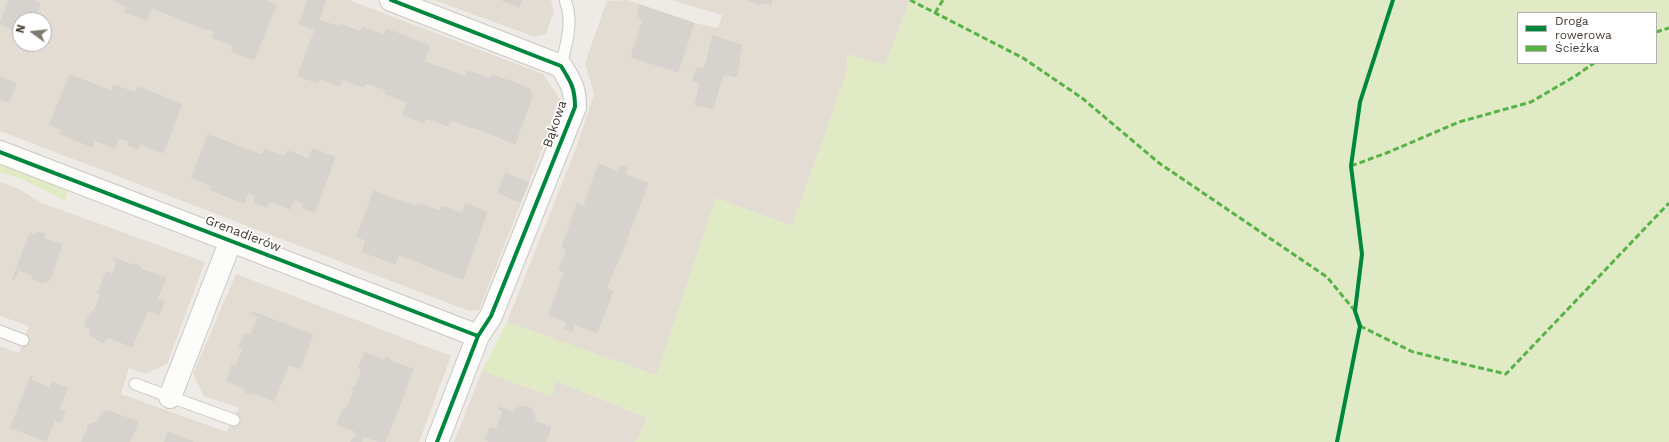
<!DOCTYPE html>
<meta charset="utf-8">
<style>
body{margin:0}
#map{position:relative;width:1669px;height:442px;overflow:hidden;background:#eeebe6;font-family:"Work Sans",sans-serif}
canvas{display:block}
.legend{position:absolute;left:1517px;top:12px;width:140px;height:52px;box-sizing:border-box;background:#fff;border:1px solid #b4b1ad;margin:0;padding:5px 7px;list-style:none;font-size:12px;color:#443b33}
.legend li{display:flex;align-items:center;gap:8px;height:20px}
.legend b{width:20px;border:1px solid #b4b1ad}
.north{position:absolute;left:12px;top:12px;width:40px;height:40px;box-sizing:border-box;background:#fff;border:1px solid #b4b1ad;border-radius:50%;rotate:285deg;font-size:11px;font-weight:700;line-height:16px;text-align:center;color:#443b33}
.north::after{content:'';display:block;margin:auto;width:14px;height:18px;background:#807972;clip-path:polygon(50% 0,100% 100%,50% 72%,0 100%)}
</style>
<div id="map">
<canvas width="1669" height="442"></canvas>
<ul class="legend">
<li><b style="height:5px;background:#00873e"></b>Droga rowerowa</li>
<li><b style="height:5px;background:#57b346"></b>Ścieżka</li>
</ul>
<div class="north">N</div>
</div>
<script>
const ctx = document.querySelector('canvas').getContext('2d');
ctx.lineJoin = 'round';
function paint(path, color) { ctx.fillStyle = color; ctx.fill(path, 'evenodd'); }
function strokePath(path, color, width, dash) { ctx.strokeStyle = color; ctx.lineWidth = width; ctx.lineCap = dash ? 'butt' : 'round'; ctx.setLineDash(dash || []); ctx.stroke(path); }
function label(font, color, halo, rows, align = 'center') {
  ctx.font = font + ' "Work Sans",sans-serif'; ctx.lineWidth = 3.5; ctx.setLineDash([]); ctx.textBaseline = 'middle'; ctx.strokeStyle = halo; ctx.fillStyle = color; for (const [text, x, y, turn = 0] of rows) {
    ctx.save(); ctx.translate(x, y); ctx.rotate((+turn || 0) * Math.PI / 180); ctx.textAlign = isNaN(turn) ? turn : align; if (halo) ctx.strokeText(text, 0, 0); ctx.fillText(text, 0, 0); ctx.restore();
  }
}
paint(new Path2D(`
 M0 0H349L543 74 561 101 479 310 469 311 0 131ZM20 20H44V44H20Z
 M434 0H551L554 12 546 34 535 37Z
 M628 0 694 23 718 28 722 15 671 0H910L885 65 847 54 848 69 792 226 716 198 656 376 507 322 579 140 594 94 585 63 603 12 607 1Z
 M0 182 17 188 42 203 205 262 167 364 145 374 129 368 121 394 227 432 239 408 204 396 193 374 236 274 451 356 419 442H0V346L19 353 29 326 0 316Z
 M482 371 551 396 556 381 648 418 635 442H454Z`), '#e3dcd3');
paint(new Path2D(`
 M910 0H1669V442H635L648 418 556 381 551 396 482 371 507 322 656 375 716 198 792 226 848 69 847 54 885 65ZM1518 13H1656V63H1518Z
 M0 163 68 190 65 201 24 180 0 172Z`), '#e0eac5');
const building = new Path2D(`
 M9 0H32L40 4 33 20H20V32L0 24Z
 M113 0H130L127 7Z
 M130 0H155L147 20 125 12Z
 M155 0H179L173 16 152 8Z
 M179 0H203L194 25 173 16Z
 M203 0H228L215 32 194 25Z
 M228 0H252L234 46 213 38Z
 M252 0H264L276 5 254 60 232 52Z
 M308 0H326L315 30 300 24Z
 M502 0H522L519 7Z
 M749 0H772L771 5 762 2 759 4Z
 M640 5 694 23 678 72 631 57 643 20 637 18Z
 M319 20 339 27 318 83 298 76Z
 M340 24 361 32 340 86 319 78Z
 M363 27 384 35 364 87 343 80Z
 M387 29 407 37 387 90 366 83Z
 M713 36 742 45 738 61H740L736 77 723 74 713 109 695 105 700 83 693 81 697 67 704 69Z
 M407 37 430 46 408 102 385 94Z
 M424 62 445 69 424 123 403 115Z
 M445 69 466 77 448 126 426 118Z
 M468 71 490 78 471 128 450 120Z
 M70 75 91 83 71 138 60 134 61 129 50 125Z
 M492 75 513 82 493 135 472 127Z
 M0 77 16 83 9 102 0 99Z
 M513 82 530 89 529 92 533 94 515 144 493 135Z
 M91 83 112 91 92 147 71 138Z
 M114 85 136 93 115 148 94 140Z
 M138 87 159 95 138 149 128 145 129 141 119 138Z
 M159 95 182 104 163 153 141 144Z
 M208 135 220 139 204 183 192 178Z
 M220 139 241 147 223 195 210 190 212 186 204 183Z
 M241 147 262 155 244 203 223 195Z
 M265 149 286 157 267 207 254 202 256 196 248 193Z
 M313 149 335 157 315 212 302 208 304 203 294 200Z
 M288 151 309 159 290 209 269 201Z
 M599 164 618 172 621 165 627 168 624 174 648 183 640 204 591 186Z
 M506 173 529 183 520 202 498 193Z
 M591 186 640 204 632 225 584 207Z
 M374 191 395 199 374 256 362 252 366 240 357 237Z
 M395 199 417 207 395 264 374 256Z
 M418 203 440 211 420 263 399 255Z
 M466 204 487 212 463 279 441 271Z
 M577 204 632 225 624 247 570 226Z
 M442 206 463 214 441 271 420 263Z
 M570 226 624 247 615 268 562 247Z
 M37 232 45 234 43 238 62 245 50 280 42 283 34 280 32 275 18 270 14 280 13 278 30 233 36 235Z
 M567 249 615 268 606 288 559 270Z
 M114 258 133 265 136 264 140 266 141 269 166 278 157 299 164 302 159 315 99 291 106 272 113 274 117 261 113 260Z
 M565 272 613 291 605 312 557 294Z
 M99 291 148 309 132 347 111 338H106L104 343 89 335 91 329 84 326 91 311 94 312 101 294 98 293Z
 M557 294 605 312 597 333 574 324 572 332 565 329 567 322 549 315Z
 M253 312 313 335 300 369 240 345 245 333 251 335 258 316 252 314Z
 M240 345 289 364 274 401 252 393 249 394 246 393 244 388 227 381 232 365 236 367 243 348 239 347Z
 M365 353 383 360 387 357 393 362 413 369 399 407 351 388H355L362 369 359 368Z
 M31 376H33L31 380 50 388 52 382 67 388 59 409 65 411 61 422 55 420 46 441 11 428Z
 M351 388 399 407 385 442H380L363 436 360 437 363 438 362 442H351L353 438 357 436 355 431 337 424 343 409 346 410 354 391Z
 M523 406 532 409 535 417 534 421 551 427 546 442H490L485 440 490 428 496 430 503 411 499 409V407L513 412 515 409Z
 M109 411 138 422 130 442H82L84 435 87 434 88 426 91 424 98 422 101 414Z
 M168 432 193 442H165Z`);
paint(building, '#d6d2cd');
strokePath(building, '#d6d2cc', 1);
const service = new Path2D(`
 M561 66C566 44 574 22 565 0
 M0 331 23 340
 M135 384 234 420`);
const minor = new Path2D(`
 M391 0 561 66C571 82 575 88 575 107L491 316 478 336 437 442
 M0 152 478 336
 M170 397 231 240`);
strokePath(service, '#cbc7c3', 13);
strokePath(minor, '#cbc7c3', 24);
strokePath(service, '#fcfcfb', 11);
strokePath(minor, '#fcfcfb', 22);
strokePath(new Path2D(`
 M910 0 1023 58 1082 98 1159 163 1327 277 1355 311
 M935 13 943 0
 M1656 32 1669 28
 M1351 166 1389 152 1459 122 1531 102 1577 75 1594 63
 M1360 326 1413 352 1506 374 1669 203`), '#57b346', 3, [6, 3]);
strokePath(new Path2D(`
 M391 0 561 66C571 82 575 88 575 107L491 316 478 336 437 442
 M0 152 478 336
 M1337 442 1360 326 1355 311 1362 254 1351 166 1360 102 1393 0`), '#00873e', 4);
label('13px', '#443b33', '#fff', [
 ["Bąkowa",555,124,-71],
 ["Grenadierów",243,234,21]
]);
</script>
